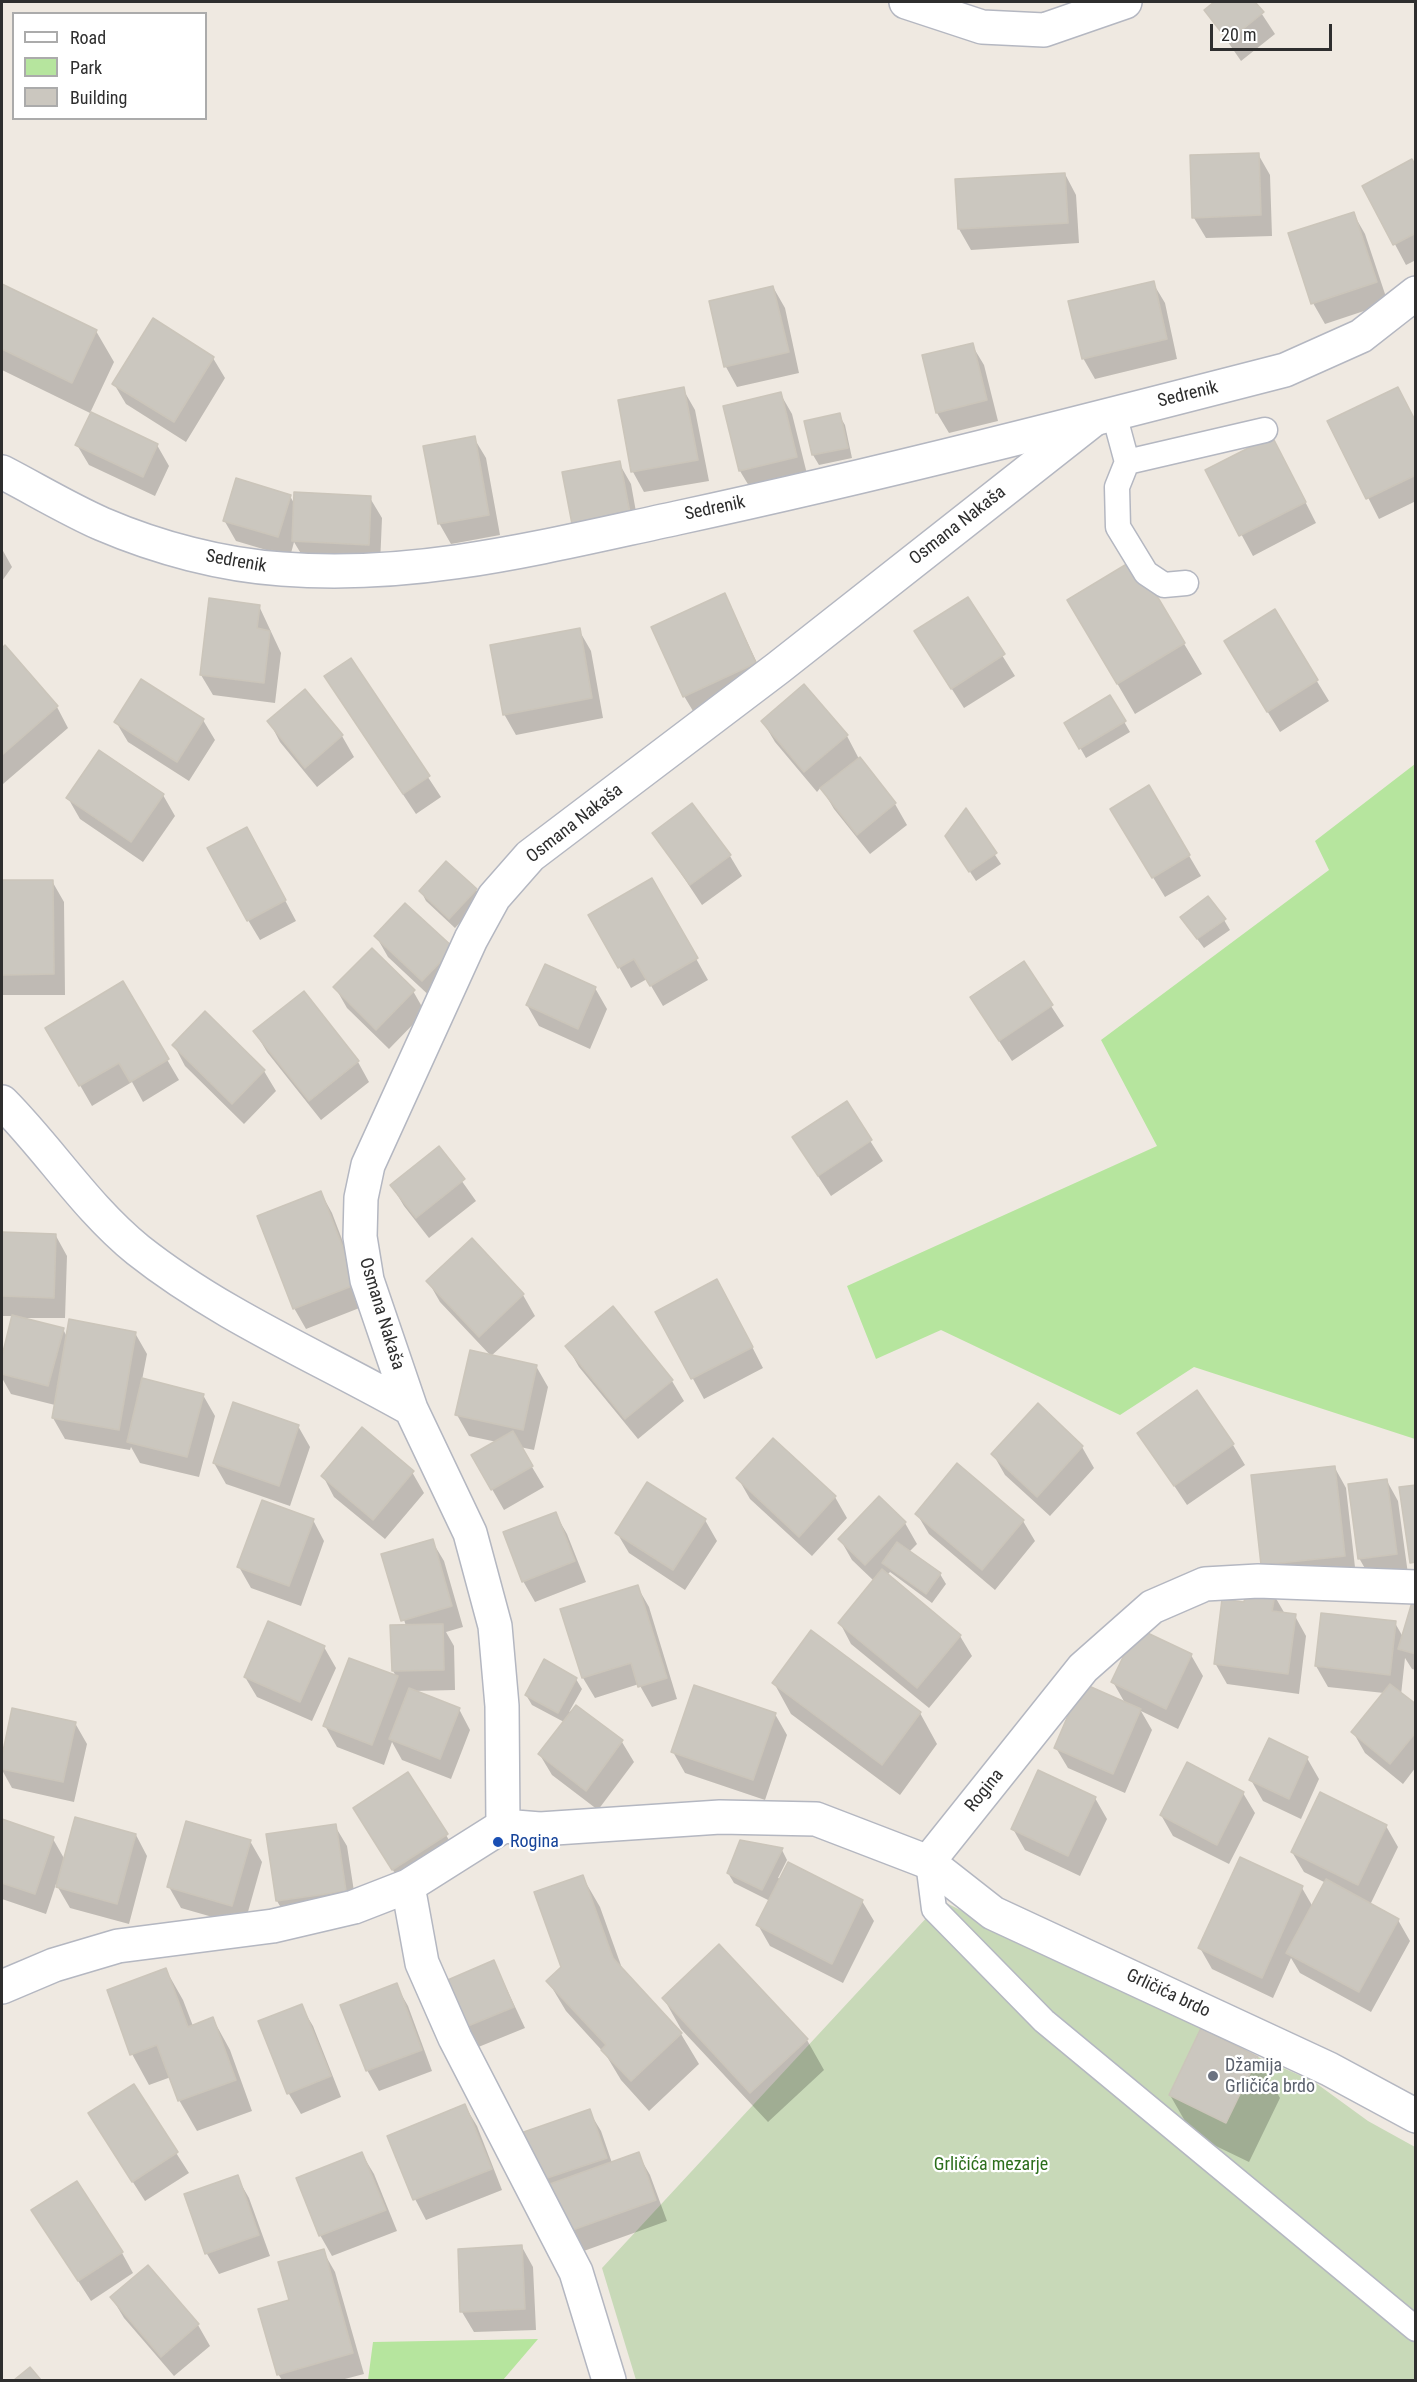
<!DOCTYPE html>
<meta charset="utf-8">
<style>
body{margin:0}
#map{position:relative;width:1417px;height:2382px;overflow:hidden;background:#efe9e1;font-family:"Roboto Condensed",sans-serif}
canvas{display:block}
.frame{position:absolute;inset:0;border:3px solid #2e2e2e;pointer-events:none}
.legend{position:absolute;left:12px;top:12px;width:195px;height:108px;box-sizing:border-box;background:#fff;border:2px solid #ababab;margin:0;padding:8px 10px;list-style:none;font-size:18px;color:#2e2e2e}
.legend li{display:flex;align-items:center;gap:12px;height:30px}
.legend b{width:30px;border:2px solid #ababab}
.scale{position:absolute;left:1210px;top:24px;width:122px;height:27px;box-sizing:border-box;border:3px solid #2e2e2e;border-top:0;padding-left:8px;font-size:18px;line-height:21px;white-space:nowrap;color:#2e2e2e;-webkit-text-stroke:4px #fff;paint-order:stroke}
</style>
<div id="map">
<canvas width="1417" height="2382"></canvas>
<div class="frame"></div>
<ul class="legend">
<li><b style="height:8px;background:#fff"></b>Road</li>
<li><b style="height:16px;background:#b6e59e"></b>Park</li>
<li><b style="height:16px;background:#cbc7bf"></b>Building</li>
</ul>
<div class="scale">20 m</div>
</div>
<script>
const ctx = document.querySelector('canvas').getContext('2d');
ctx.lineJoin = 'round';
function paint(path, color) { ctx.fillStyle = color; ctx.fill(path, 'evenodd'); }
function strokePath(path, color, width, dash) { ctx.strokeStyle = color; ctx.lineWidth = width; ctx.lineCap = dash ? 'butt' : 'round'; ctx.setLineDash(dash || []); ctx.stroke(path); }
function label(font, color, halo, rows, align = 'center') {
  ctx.font = font + ' "Roboto Condensed",sans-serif'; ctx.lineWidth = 4.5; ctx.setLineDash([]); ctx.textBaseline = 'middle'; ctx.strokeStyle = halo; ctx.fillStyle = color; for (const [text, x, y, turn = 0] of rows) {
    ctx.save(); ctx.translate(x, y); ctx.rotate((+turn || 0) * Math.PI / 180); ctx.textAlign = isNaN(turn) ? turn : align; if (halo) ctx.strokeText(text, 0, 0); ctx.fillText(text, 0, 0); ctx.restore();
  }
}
paint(new Path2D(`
 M1415 764V1439L1194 1367 1120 1415 941 1330 876 1359 847 1286 1157 1146 1101 1040 1329 870 1315 841Z
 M538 2339 503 2380H368L373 2342Z`), '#b6e59e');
paint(new Path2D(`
 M942 1901 1258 2057 1313 2081 1368 2121 1415 2147V2380H636L602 2268Z`), '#c8d9b8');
paint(new Path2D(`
 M1217 2H1254L1275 34 1241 61 1206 10Z
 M1258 154 1270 175 1272 236 1206 238 1194 218Z
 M1416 168V260L1406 265 1364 186Z
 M1065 174 1076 195 1079 243 971 250 959 229 956 181Z
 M1353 213 1365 234 1388 303 1325 324 1313 303Z
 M1153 283 1165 303 1177 359 1095 379 1083 358Z
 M2 286 96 331 114 362 90 413 2 370Z
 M773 287 785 308 799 373 737 387 726 367 711 302Z
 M972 345 984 365 998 421 949 433 937 413Z
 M213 358 225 378 186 442 126 404 114 384Z
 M1397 388 1416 422V501L1379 519 1329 421Z
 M683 389 695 410 709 481 644 492 633 472 620 401Z
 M780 393 792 414 808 478 752 491 740 471 725 408Z
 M839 415 845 425 852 458 819 465 813 455 806 422Z
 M474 438 486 458 500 535 451 544 439 523Z
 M77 445H157L169 466 155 496 89 465Z
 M1283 458 1316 523 1253 556 1207 471Z
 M619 463 631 484 640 534 586 545Z
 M290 496 295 505 370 498 382 518 380 565 306 562 294 542 290 557 236 541 224 520Z
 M2 549 12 567 2 581Z
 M1135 561 1202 674 1135 714 1069 601Z
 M725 595 767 684 696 716 684 696Z
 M967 599 1015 676 964 708 928 652Z
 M259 606 281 653 275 703 213 695 201 675Z
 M1274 611 1329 701 1280 732 1237 662Z
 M579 630 591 651 603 718 516 735 504 714Z
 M5 647 57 707 68 728 3 784 2 650Z
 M351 660 441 797 416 814 338 697Z
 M305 691 342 736 354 757 317 787 280 742 269 721Z
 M1110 697 1130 732 1086 758 1066 723Z
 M203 720 215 740 189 781 128 742 116 722Z
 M763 722 847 736 858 757 895 804 907 825 870 854 834 809 821 787 817 792 775 742Z
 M1149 788 1201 876 1165 897 1124 830Z
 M163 795 175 816 143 862 80 819 68 798Z
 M966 811 1001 864 976 881 953 846Z
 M654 833 730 856 742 876 702 905Z
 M258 849 296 921 260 940 248 920Z
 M652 880 708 980 663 1006 647 979 631 988 590 916Z
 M2 881H52L64 902 65 995H2Z
 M476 890 482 899 455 928 426 901 421 891Z
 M1224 920 1230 930 1204 948 1188 927Z
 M376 936 452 949 435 1001 388 957Z
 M1023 963 1064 1026 1012 1061 984 1018Z
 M122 983 179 1080 143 1102 132 1082 92 1106 47 1028Z
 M335 987 413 991 425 1012 389 1049 347 1008Z
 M595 988 607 1009 590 1049 539 1026 527 1005Z
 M255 1032 358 1062 369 1082 321 1120 267 1052Z
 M174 1045 264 1071 276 1091 244 1124 185 1066Z
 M846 1103 883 1161 831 1196 806 1158Z
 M439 1149 476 1201 429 1238 404 1206 392 1186Z
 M321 1193 332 1213 367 1305 306 1329 294 1308Z
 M2 1233 56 1236 67 1256 65 1318H20L63 1329 67 1337 135 1333 147 1354 142 1380 203 1395 215 1416 199 1477 140 1463 131 1447 130 1450 65 1439 53 1418 55 1405 11 1394 2 1378V1362L13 1316H2Z
 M472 1240 523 1295 535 1316 491 1356 536 1366 548 1387 534 1450 520 1447 544 1487 504 1510 473 1456 497 1442 469 1436 457 1415 491 1356 440 1302 428 1281Z
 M729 1302 763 1368 704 1399 657 1313Z
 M567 1346 672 1381 684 1401 638 1439 579 1367Z
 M1038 1405 1082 1447 1094 1468 1050 1516 1005 1475 993 1454Z
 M298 1426 310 1447 290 1506 226 1484 214 1463Z
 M1139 1433 1233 1445 1245 1465 1187 1505Z
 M1335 1468 1346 1488 1356 1576 1274 1585 1262 1564Z
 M412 1472 424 1493 385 1539 334 1497 323 1476Z
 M738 1478 835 1497 847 1518 812 1556 750 1499Z
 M1387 1481 1398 1501 1408 1574 1371 1579 1359 1558Z
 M879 1498 905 1523 917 1544 909 1552 940 1574 946 1584 932 1603 890 1572 887 1575 960 1636 972 1656 929 1708 851 1644 840 1623 874 1581 852 1560 840 1539Z
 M555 1513 567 1534 586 1582 535 1602 523 1581Z
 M917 1514 1023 1521 1035 1541 995 1590 929 1534Z
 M313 1520 324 1541 301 1606 251 1588 239 1567Z
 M705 1520 717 1541 685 1590 629 1553 617 1533Z
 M432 1541 444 1561 463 1627 446 1632 454 1646 455 1690 413 1691 459 1709 470 1730 451 1779 402 1760 392 1742 384 1765 337 1747 325 1726 397 1678 393 1671 406 1626 383 1555Z
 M637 1586 649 1607 677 1699 652 1707 639 1684 595 1698 583 1678 562 1610Z
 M1274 1595 1285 1614 1295 1616 1306 1636 1299 1694 1227 1684 1215 1663 1246 1604Z
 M1416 1604V1670L1412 1669 1405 1658 1401 1695 1416 1706V1767L1403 1784 1365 1753 1353 1732 1384 1693 1328 1687 1316 1666 1395 1623 1403 1637Z
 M324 1647 336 1668 312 1721 257 1697 245 1677Z
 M1191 1655 1203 1676 1178 1729 1141 1711 1152 1730 1125 1793 1068 1768 1056 1748 1125 1703 1113 1682Z
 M576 1679 582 1689 569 1712 576 1707 622 1742 634 1762 598 1810 552 1775 540 1755 564 1722 532 1705 526 1695Z
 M774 1683 920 1713 937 1744 900 1795 791 1714Z
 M13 1709 75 1723 87 1744 74 1802 12 1788 2 1770V1763Z
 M775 1714 787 1735 765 1800 685 1773 673 1752Z
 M1307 1758 1319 1779 1301 1819 1263 1801 1251 1780Z
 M1243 1793 1255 1813 1229 1864 1173 1836 1161 1815Z
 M1095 1798 1107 1819 1080 1876 1025 1850 1013 1829Z
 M2 1821 53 1839 65 1860 136 1835 147 1856 129 1924 70 1908 56 1884 46 1914 2 1899Z
 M335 1826 347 1846 357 1911 289 1921 277 1901Z
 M1386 1826 1398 1847 1370 1905 1398 1920 1410 1941 1371 2012 1300 1973 1291 1958 1273 1998 1212 1969 1200 1948 1302 1888 1313 1907 1326 1883 1304 1872 1292 1852Z
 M366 1828 446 1835 458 1855 405 1889Z
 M250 1841 262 1862 244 1926 181 1908 169 1887Z
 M782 1850 787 1860 778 1878 862 1901 874 1921 843 1983 770 1946 758 1925 770 1901 734 1883 728 1873Z
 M582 1876 600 1907 623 1971 681 2034 699 2064 649 2111 621 2080 606 2055 566 2011 548 1981 563 1967Z
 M494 1962 525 2028 476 2048 464 2028Z
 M166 1970 183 2000 193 2026 213 2019 230 2050 252 2111 197 2131 179 2100 171 2077 149 2085 132 2054 109 1991Z
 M396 1985 408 2006 432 2071 379 2091 367 2070Z
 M664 1999 807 2040 824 2070 768 2122 681 2029Z
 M301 2006 313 2026 341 2097 301 2114 289 2094 260 2022Z
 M1257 2058 1280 2098 1249 2162 1193 2135 1170 2095Z
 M133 2086 189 2173 145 2201 102 2134Z
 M465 2106 477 2126 502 2190 426 2220 415 2199 389 2137Z
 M589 2111 601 2131 612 2163 638 2154 650 2175 667 2221 581 2252 536 2182Z
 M362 2154 374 2174 397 2231 332 2256 320 2235Z
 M237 2177 249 2198 270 2256 219 2274 207 2254 186 2195Z
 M33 2211 122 2253 133 2273 91 2301Z
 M522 2247 533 2267 536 2330 474 2332 462 2312Z
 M323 2251 335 2272 364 2374 341 2380H282L278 2374 291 2301Z
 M112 2298 198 2325 210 2346 174 2376 124 2318Z`), '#0003');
const building = new Path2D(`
 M1214 2H1255L1264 12 1228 41 1204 10Z
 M1259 153 1261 215 1192 218 1190 155Z
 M1412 159 1416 166V233L1393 245 1362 186Z
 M1065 173 1068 223 958 229 955 179Z
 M1354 212 1377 282 1311 304 1288 233Z
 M1154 281 1167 339 1082 359 1068 301Z
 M2 284 97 330 72 383 2 349Z
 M773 286 789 352 724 367 709 301Z
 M153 318 214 357 174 422 112 384Z
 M973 343 987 400 936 413 922 355Z
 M684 387 698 460 631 472 618 400Z
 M1398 387 1416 422V475L1366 499 1327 421Z
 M781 392 797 457 739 471 723 406Z
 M91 412 158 444 143 477 75 445Z
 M840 413 848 448 812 455 804 421Z
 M475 436 489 515 438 524 423 446Z
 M1272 436 1306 502 1239 536 1205 470Z
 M620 461 630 513 572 524 562 472Z
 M236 478 291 495 278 537 223 521Z
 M294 492 371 496 369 545 292 541Z
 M1135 559 1185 643 1117 684 1067 600Z
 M725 593 756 663 683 697 651 627Z
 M968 597 1005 654 951 689 914 631Z
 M209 598 260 605 257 628 270 631 264 683 200 675Z
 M1275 609 1318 680 1267 712 1224 641Z
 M580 628 592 698 503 715 490 645Z
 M5 645 58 706 2 755V648Z
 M351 658 430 776 403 794 324 676Z
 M141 679 204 719 177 762 114 722Z
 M804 684 848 735 804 772 761 721Z
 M305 689 343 735 305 768 267 721Z
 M1110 695 1126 721 1079 749 1064 723Z
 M99 750 164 794 131 842 66 798Z
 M860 757 896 803 857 835 820 788Z
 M1149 785 1190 855 1152 878 1110 809Z
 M692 803 731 855 690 885 652 833Z
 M966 808 997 853 969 872 945 836Z
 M247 827 286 900 247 921 207 848Z
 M446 861 477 889 449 919 419 891Z
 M652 878 698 958 650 986 634 959 618 968 588 915Z
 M2 880H53L54 974 2 975Z
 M1208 896 1226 919 1197 939 1180 917Z
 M405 903 454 948 422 981 374 936Z
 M372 948 415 990 376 1030 333 987Z
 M1024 961 1053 1005 999 1041 970 997Z
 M545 964 596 987 578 1029 526 1005Z
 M123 981 169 1059 130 1082 119 1063 79 1086 45 1028Z
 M304 991 359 1061 309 1101 253 1031Z
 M205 1011 265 1070 232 1104 172 1045Z
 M847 1101 872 1140 818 1176 792 1137Z
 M439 1146 465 1179 416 1218 390 1185Z
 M321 1191 357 1284 293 1309 257 1216Z
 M2 1232 56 1234 54 1298 2 1296Z
 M472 1238 524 1294 479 1337 426 1281Z
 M717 1279 753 1347 691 1379 655 1312Z
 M613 1306 673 1380 625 1419 565 1346Z
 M12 1315 64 1328 48 1386 2 1374V1356Z
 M69 1319 136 1332 119 1430 52 1418Z
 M470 1350 537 1365 523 1430 455 1415Z
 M142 1378 204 1394 187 1457 127 1442Z
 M1197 1390 1234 1444 1174 1486 1137 1433Z
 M233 1402 299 1425 279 1486 213 1463Z
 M1038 1403 1083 1446 1037 1497 991 1454Z
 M362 1427 414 1471 373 1520 321 1476Z
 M513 1431 533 1466 491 1490 471 1455Z
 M773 1438 836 1496 799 1537 736 1478Z
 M957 1463 1024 1520 982 1570 915 1514Z
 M1335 1466 1345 1556 1261 1565 1251 1475Z
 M1387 1479 1397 1554 1358 1559 1348 1484Z
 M647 1482 706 1519 673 1570 615 1533Z
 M1416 1485V1562L1410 1563 1399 1487Z
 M879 1496 906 1522 865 1565 838 1539Z
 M262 1500 314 1519 289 1586 237 1567Z
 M556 1512 575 1561 522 1582 503 1532Z
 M433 1539 452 1606 401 1621 381 1554Z
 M897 1542 941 1573 926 1594 882 1563Z
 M882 1569 961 1635 917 1688 838 1623Z
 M638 1585 667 1678 638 1687 631 1663 582 1678 560 1609Z
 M1246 1590 1275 1594 1272 1611 1296 1614 1288 1674 1214 1664 1222 1599 1244 1602Z
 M1412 1602 1416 1603V1654L1398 1649Z
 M1321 1613 1396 1621 1390 1675 1315 1666Z
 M268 1621 325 1646 300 1702 244 1677Z
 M443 1624 444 1670 392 1671 390 1625Z
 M1137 1628 1192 1654 1166 1709 1111 1682Z
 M811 1630 921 1712 882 1765 772 1683Z
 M349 1658 398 1676 372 1745 323 1726Z
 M544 1659 577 1678 558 1713 525 1695Z
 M1082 1683 1141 1709 1113 1774 1054 1748Z
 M1390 1684 1416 1704V1732L1390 1764 1351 1732Z
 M694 1685 776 1713 753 1780 671 1752Z
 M409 1688 460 1708 440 1759 389 1739Z
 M576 1705 623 1740 586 1791 538 1754Z
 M12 1708 76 1722 63 1782 2 1769V1756Z
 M1269 1738 1308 1757 1289 1799 1249 1780Z
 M1187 1762 1244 1792 1217 1845 1160 1815Z
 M1038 1770 1096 1797 1068 1856 1011 1829Z
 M408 1772 448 1834 392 1870 353 1808Z
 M1320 1792 1387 1825 1358 1885 1291 1852Z
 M75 1817 136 1834 117 1904 56 1887Z
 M2 1819 54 1837 35 1894 2 1883Z
 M186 1821 251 1840 232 1906 167 1887Z
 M336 1824 346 1891 276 1901 266 1834Z
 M740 1840 783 1848 762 1890 727 1873Z
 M1240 1857 1303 1886 1262 1978 1198 1948Z
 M788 1862 863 1900 832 1964 756 1925Z
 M583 1875 613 1958 682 2033 631 2081 601 2050 606 2045 546 1981 561 1967 534 1892Z
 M1326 1879 1399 1919 1359 1992 1286 1953Z
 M719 1944 808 2039 750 2093 662 1998Z
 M494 1960 514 2007 463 2028 443 1982Z
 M166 1968 188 2027 213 2017 236 2080 178 2101 157 2045 130 2055 107 1990Z
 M397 1983 422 2050 366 2071 340 2005Z
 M302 2004 331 2076 287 2094 258 2021Z
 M1201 2028 1258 2057 1226 2123 1169 2095Z
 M134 2084 178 2152 132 2182 88 2113Z
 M465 2104 492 2169 413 2200 387 2136Z
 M590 2109 607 2158 535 2182 518 2134Z
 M362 2152 386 2210 319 2236 296 2178Z
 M639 2152 656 2200 567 2232 550 2184Z
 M238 2175 259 2235 205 2254 184 2194Z
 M77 2181 123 2252 78 2281 31 2210Z
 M522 2245 525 2309 460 2312 458 2249Z
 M324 2249 353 2353 277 2375 258 2309 289 2300 278 2262Z
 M148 2265 199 2324 161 2357 110 2297Z
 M30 2367 41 2380H14Z`);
paint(building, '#cbc7bf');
strokePath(building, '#cbc5ba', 1.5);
const service = new Path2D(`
 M1114 414 1127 462 1117 487 1118 527 1146 573 1164 585 1186 583
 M1127 462 1265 430
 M928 1862 934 1909 1044 2021 1416 2329`);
const minor = new Path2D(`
 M906 2 982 27 1044 30 1125 2
 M2 1102C49 1149 86 1208 138 1250 220 1315 321 1358 411 1409
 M503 1826 502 1706 495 1626 470 1533 411 1409 367 1280 360 1237 361 1198 368 1165 471 939 494 897 530 856 778 668 1093 420
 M928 1862 993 1913 1329 2069 1416 2116
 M408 1886 422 1963 455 2038 576 2272 609 2380
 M2 1987 54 1965 118 1946 273 1926 354 1907 408 1886 503 1826 540 1829 720 1817 816 1819 928 1862 1083 1668 1152 1607 1205 1584 1258 1581 1416 1587`);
const tertiary = new Path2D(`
 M2 472C35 489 68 509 102 524 158 548 222 565 282 569 417 580 546 546 677 518 881 474 1083 422 1285 370L1361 336 1416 293`);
strokePath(service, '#b4b7c1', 27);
strokePath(minor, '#b4b7c1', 36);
strokePath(tertiary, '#b4b7c1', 36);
strokePath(service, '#fff', 24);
strokePath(minor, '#fff', 33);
strokePath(tertiary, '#fff', 33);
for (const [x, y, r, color] of [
 [498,1842,6,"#1a4fb4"],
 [1213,2076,6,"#6b7280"]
]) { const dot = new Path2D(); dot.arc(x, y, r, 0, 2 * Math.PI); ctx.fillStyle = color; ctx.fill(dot); strokePath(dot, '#fff', 2); }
label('18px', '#2e2e2e', '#fff', [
 ["Sedrenik",1188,395,-14],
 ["Sedrenik",715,509,-12],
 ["Osmana Nakaša",958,526,-38],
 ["Sedrenik",236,562,10],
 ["Osmana Nakaša",575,824,-38],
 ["Osmana Nakaša",381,1314,73],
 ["Rogina",985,1791,-51],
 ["Grličića brdo",1168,1994,25]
]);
label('18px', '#164399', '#fff', [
 ["Rogina",510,1842]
], 'left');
label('18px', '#5b616d', '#fff', [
 ["Džamija",1225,2066],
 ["Grličića brdo",1225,2087]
], 'left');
label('18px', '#2c6e1b', '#fff', [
 ["Grličića mezarje",991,2165]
]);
</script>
